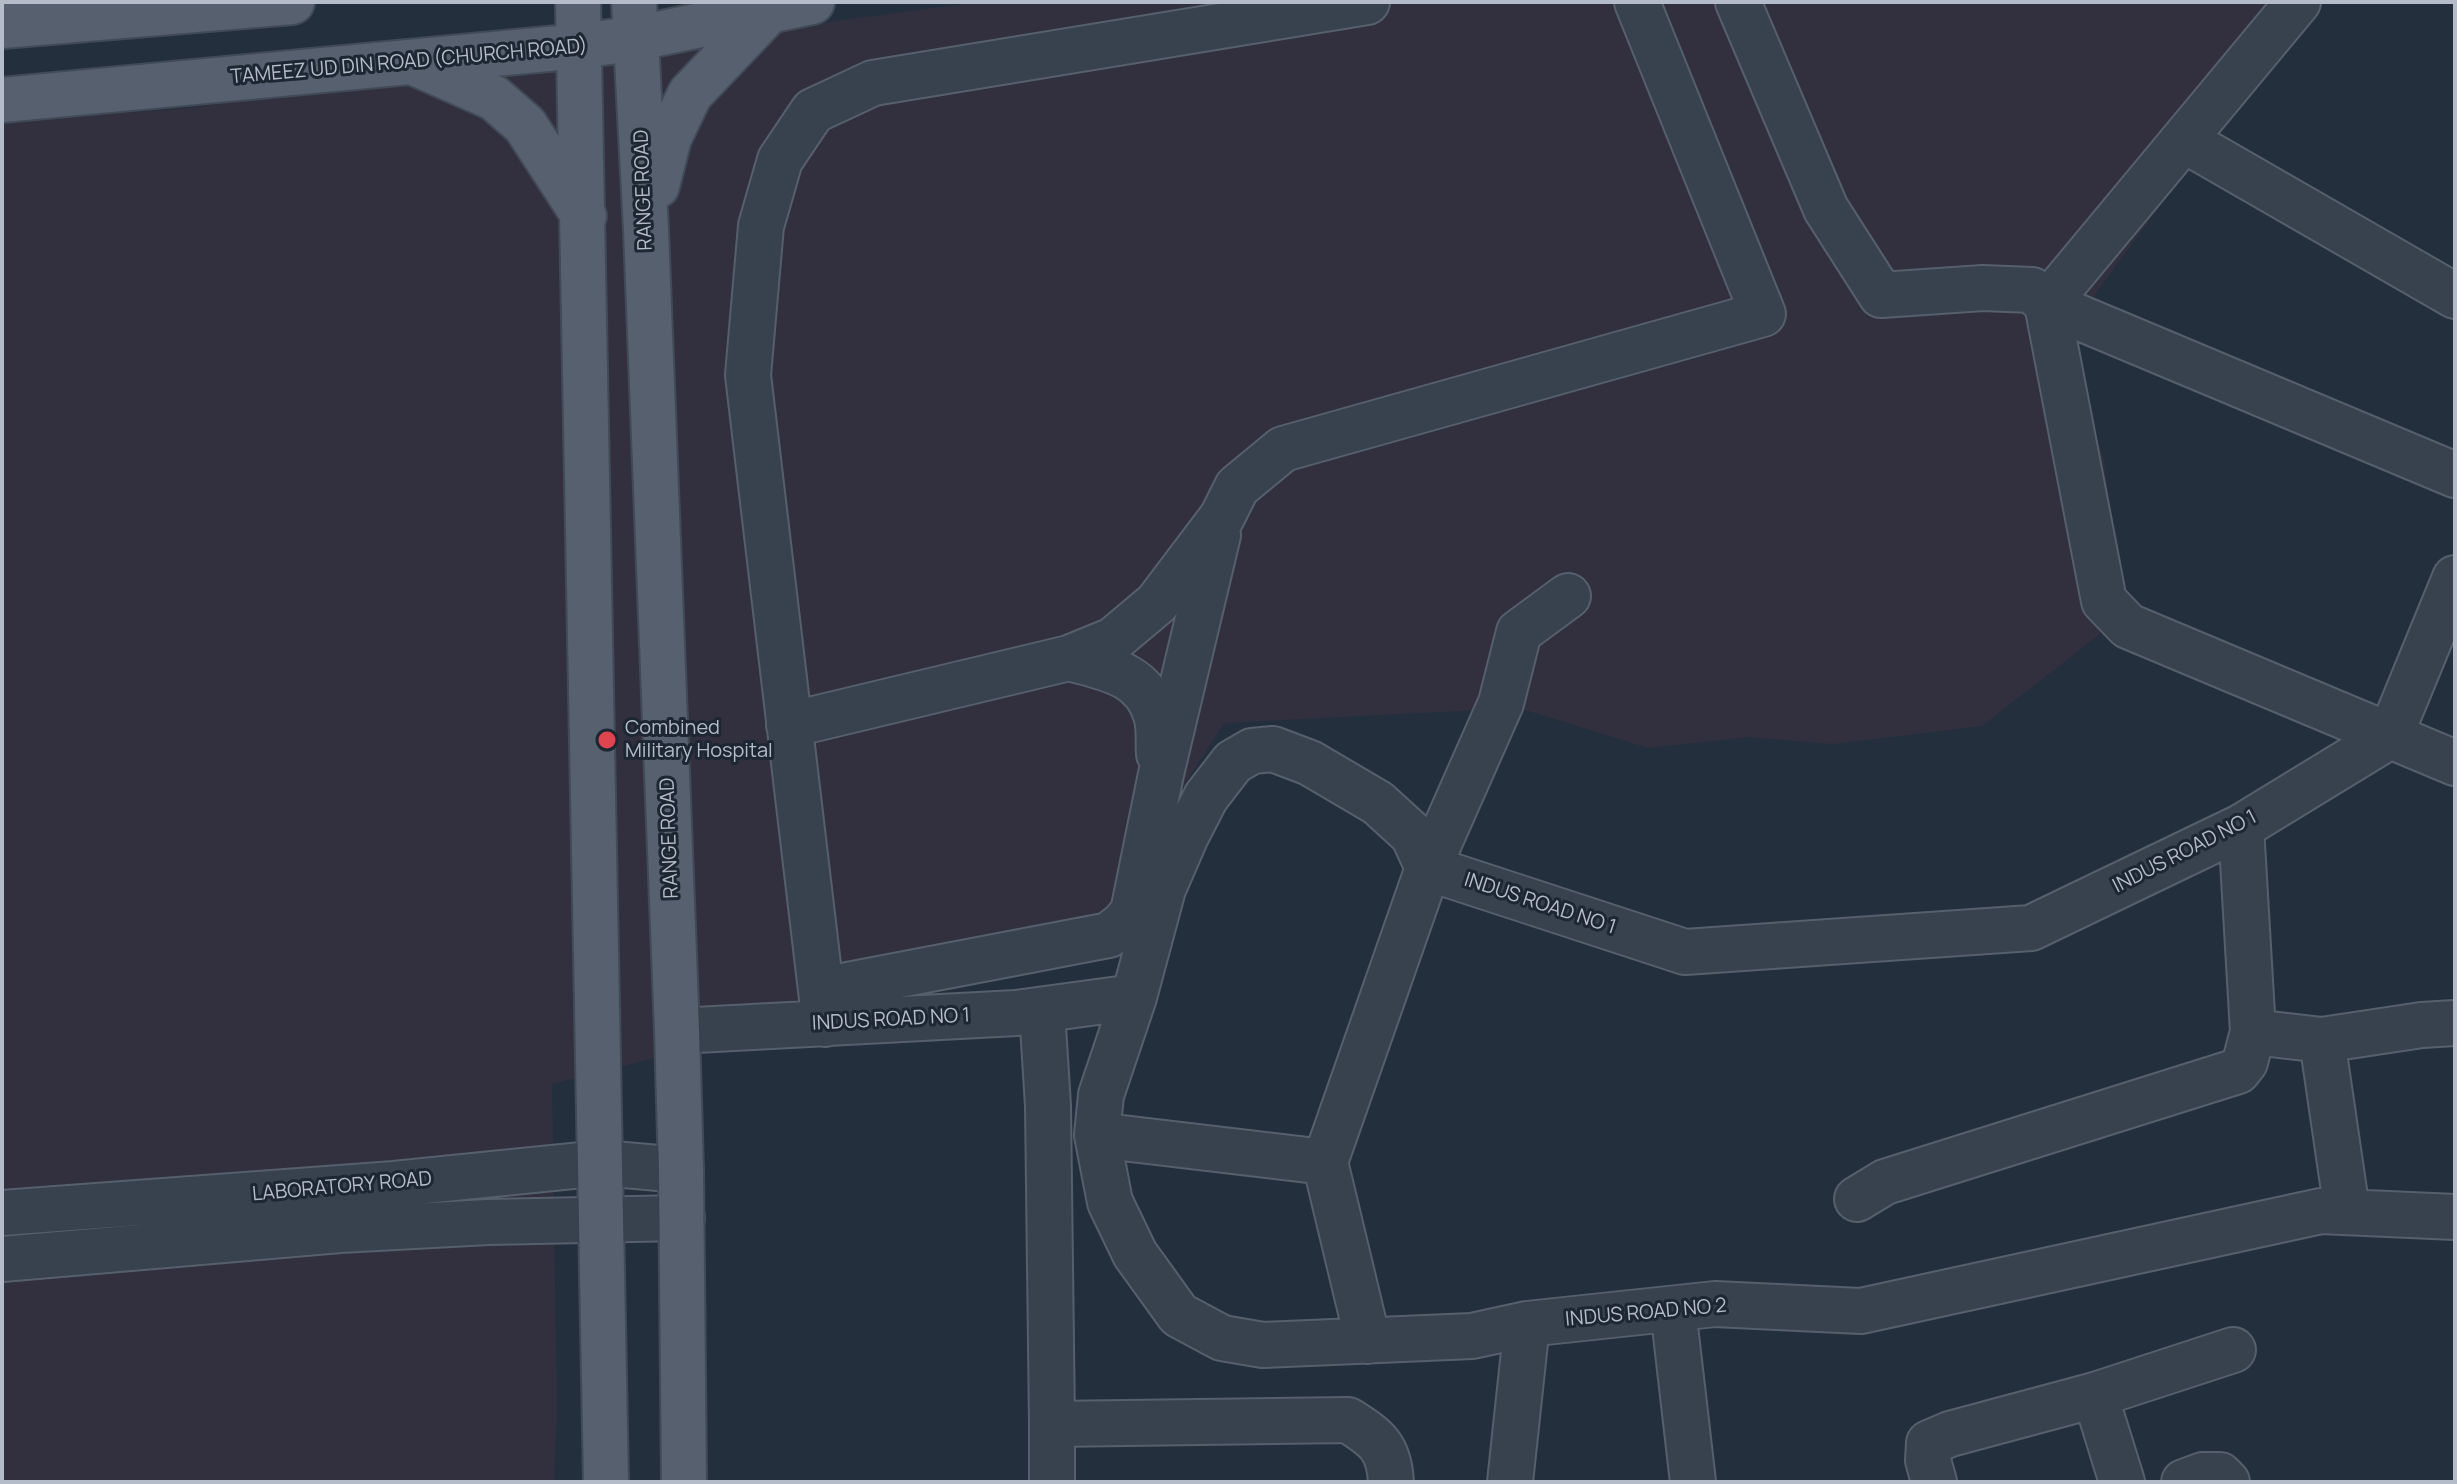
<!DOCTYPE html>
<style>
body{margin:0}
#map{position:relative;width:2457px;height:1484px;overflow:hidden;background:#242f3e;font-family:Manrope,sans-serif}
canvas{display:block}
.frame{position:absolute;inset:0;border:4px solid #b4bcc9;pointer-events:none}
</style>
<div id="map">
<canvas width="2457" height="1484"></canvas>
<div class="frame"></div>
</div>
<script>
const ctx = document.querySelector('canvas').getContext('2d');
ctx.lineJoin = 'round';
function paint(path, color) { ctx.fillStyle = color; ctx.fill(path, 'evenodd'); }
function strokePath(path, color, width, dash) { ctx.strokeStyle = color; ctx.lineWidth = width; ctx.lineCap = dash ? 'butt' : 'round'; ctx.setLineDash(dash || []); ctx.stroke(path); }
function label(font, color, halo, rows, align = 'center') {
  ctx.font = font + ' Manrope,sans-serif'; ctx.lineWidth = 6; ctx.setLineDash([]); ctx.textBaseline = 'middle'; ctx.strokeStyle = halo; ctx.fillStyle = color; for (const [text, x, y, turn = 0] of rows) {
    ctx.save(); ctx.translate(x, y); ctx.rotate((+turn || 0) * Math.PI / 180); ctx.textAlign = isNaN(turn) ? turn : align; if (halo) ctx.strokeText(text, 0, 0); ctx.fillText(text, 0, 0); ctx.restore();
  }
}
paint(new Path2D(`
 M978 2H2295L2170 192 2061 341 2104 459 2123 616 1982 726 1833 744 1749 737 1648 748 1519 708 1224 723 1079 951 552 1084 557 1410 554 1482H2V121L181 109Z`), '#32303f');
const minor = new Path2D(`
 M1738 2 1826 209 1881 295 1983 288 2032 290 2047 304 2455 475
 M2298 2 2047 304 2104 601 2128 626 2455 763
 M2184 140 2455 296
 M1069 658C1105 668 1144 673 1156 715 1160 727 1158 742 1159 754
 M789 725 1069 658 1113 640 1157 603 1222 517 1237 487 1283 449 1763 314 1637 2
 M2241 827 2253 1032 2322 1040 2347 1211
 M821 990 1109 935 1123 924 1133 912 1161 774 1218 535
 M1134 997 1101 1095 1097 1135 1110 1202 1135 1254 1179 1315 1222 1338 1263 1345 1472 1336 1527 1324 1715 1304 1861 1311 2321 1211 2455 1217
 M1042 1010 1048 1106 1052 1424 1348 1420C1376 1438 1389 1446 1391 1482
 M825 1024 748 375 761 226 780 160 813 111 873 83 1367 2
 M677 1031 1016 1013 1134 997 1163 889 1186 836 1206 797 1233 762 1252 751 1273 749 1310 763 1378 803 1413 835 1428 868 1685 952 2031 928 2241 827 2390 736 2455 578
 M2322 1040 2422 1025 2455 1023
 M1097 1135 1325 1162
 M1857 1199 1885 1182 2238 1071 2245 1062 2253 1032
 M2 1213 394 1184 602 1163 681 1170
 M2 1259 340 1230 488 1222 682 1218
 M1673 1309 1693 1482
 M1368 1341 1325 1162 1428 868 1501 703 1519 632 1568 596
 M2095 1395 2122 1482
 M1052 1424V1482
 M1510 1482 1527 1324
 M1934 1482 1928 1460 1929 1443 1950 1434 2095 1395 2233 1350
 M2184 1482 2203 1475H2220L2227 1482`);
const major = new Path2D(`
 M578 2 606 1482
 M634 2 646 230 677 1031 681 1170 684 1482
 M2 26 292 2
 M417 64 494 98 525 125 584 216
 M2 100 580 46 638 38 812 2
 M657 186 669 138 690 94 769 11`);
strokePath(minor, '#565f6c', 48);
strokePath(major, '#414a57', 48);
strokePath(minor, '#38414e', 44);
strokePath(major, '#56606e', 44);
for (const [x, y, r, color] of [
 [607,740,10,"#e0444e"]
]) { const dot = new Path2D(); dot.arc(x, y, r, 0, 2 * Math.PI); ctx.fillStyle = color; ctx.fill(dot); strokePath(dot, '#1d2633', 3); }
label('20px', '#b4bcc9', '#1d2633', [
 ["TAMEEZ UD DIN ROAD (CHURCH ROAD)",409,62,-5],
 ["RANGE ROAD",644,190,-92],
 ["RANGE ROAD",670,838,-92],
 ["INDUS ROAD NO 1",2185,852,-27],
 ["INDUS ROAD NO 1",1540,904,18],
 ["INDUS ROAD NO 1",891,1020,-3],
 ["LABORATORY ROAD",342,1187,-5],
 ["INDUS ROAD NO 2",1646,1313,-5]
]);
label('20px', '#b4bcc9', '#1d2633', [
 ["Combined",625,728],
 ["Military Hospital",625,751]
], 'left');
</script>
